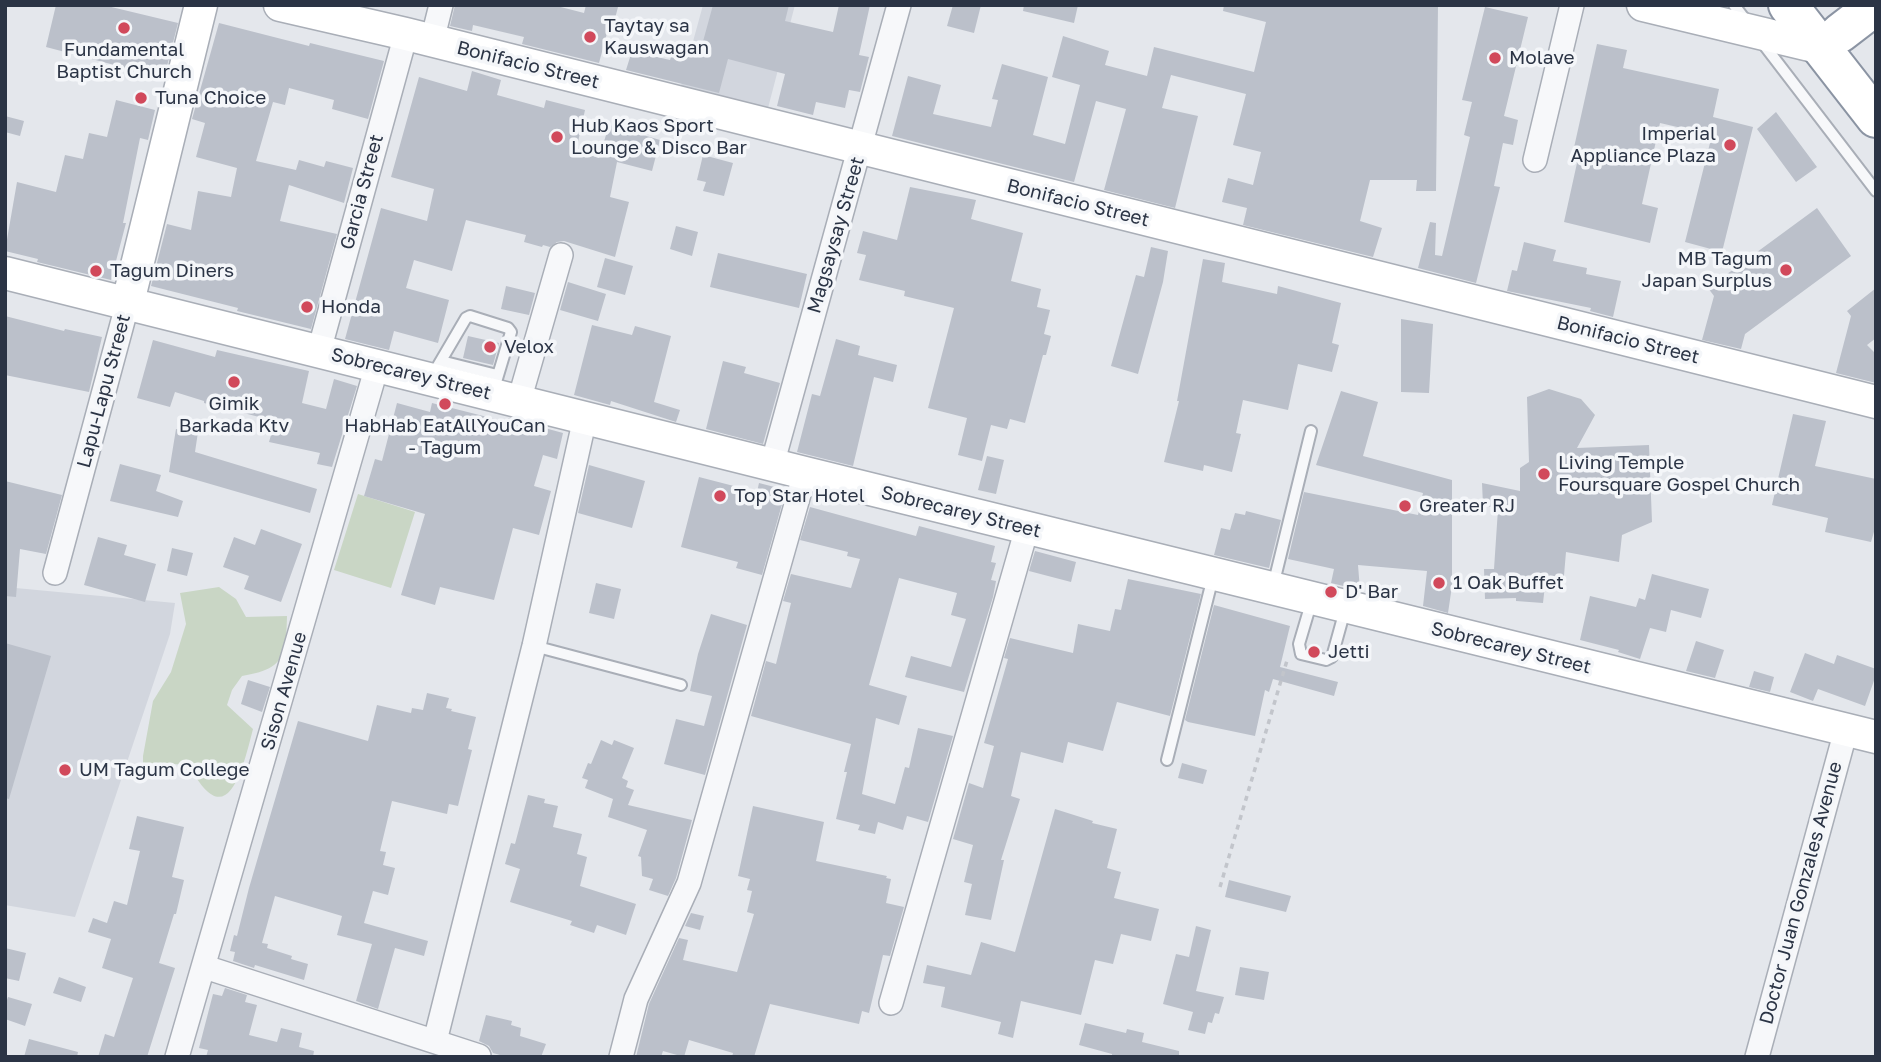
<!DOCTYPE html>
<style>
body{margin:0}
#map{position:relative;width:1881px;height:1062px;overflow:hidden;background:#e4e7ec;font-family:"Golos Text",sans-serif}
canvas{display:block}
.frame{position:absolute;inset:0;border:7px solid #2b3445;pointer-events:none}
</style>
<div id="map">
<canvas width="1881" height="1062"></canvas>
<div class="frame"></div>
</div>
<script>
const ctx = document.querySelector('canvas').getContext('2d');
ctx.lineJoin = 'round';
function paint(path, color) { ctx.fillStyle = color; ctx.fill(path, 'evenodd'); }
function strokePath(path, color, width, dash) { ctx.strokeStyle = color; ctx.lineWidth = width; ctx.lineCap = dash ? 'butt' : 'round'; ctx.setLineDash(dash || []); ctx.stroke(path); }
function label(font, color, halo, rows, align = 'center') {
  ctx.font = font + ' "Golos Text",sans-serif'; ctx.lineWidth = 7; ctx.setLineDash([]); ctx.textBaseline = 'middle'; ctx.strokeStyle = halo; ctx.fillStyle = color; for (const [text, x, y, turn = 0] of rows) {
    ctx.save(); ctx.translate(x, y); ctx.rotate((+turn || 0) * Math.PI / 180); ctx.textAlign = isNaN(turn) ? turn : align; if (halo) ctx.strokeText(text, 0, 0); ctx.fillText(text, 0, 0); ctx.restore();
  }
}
paint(new Path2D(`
 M703 5H795L768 108 680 89Z
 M5 587 175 603 170 634 75 917 5 905Z`), '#d2d6de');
paint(new Path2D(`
 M358 494 415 512 391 588 334 570Z
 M219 587 236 599 246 617 287 616C286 656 285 669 242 676L232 690 227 705 253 729C243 768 227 838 189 765L172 764 161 769 143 767V756L153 701 171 672 186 624 180 593Z`), '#c9d6c5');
paint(new Path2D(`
 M56 5H103L178 23 164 78 46 47Z
 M455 5H553L584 13 586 5 618 7 611 34 607 33 599 63 522 44 524 37 473 25 472 31 450 26Z
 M713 5H789L785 21 833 32 839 5H870L859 55 869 57 860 92 849 90 845 108 816 102 813 115 777 106 785 74 728 59 719 93 626 70 632 51 670 60 674 48 699 56Z
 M953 5H981L974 33 947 26Z
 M1024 5H1078L1074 23 1023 11Z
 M1224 5H1438L1436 191H1416L1417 180H1370L1360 221 1382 228 1373 257 1243 225 1247 208 1222 202 1228 178 1253 185 1261 152 1233 145 1246 94 1171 75 1162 108 1198 116 1175 208 1104 190 1126 109 1096 101 1074 182 892 136 908 76 941 85 933 114 991 127 998 100 992 99 1002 64 1048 77 1033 135 1065 144 1080 85 1052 77 1063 36 1109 51 1105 65 1147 76 1154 47 1254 72 1266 22 1223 11Z
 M1485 7 1528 17 1504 116 1518 120 1513 145 1503 143 1494 186 1500 187 1476 283 1418 268 1430 222 1436 223 1435 255 1442 256 1470 137 1464 135 1472 102 1462 100Z
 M219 23 309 46 310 43 384 61 368 119 332 109 334 100 289 88 285 105 273 102 256 161 296 170 299 160 324 167 326 161 353 168 344 203 289 185 280 221 337 234 311 329 237 311 238 308 151 286 167 224 191 230 198 191 231 197 237 168 196 157 205 123 192 119Z
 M1597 44 1627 50 1623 68 1719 89 1713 117 1753 127 1722 252 1685 242 1712 135 1660 123 1642 204 1658 208 1650 243 1564 222 1577 163 1571 161Z
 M472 71 501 80 497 95 544 108 546 100 585 110 576 151 599 158 609 125 660 140 652 171 617 162 610 197 629 202 615 257 564 241 557 242 550 247 543 245 542 247 524 242 526 235 466 220 452 271 414 260 406 288 449 300 438 343 394 331 389 350 345 339 381 208 427 221 434 189 391 177 419 77 467 91Z
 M116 100 155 110 148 140 140 138 123 223H126L111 280 37 262 38 259 5 251 17 182 56 192 65 155 83 159 89 133 107 137Z
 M1776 112 1817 167 1796 182 1757 129Z
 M5 116 24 121 20 136 5 132Z
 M703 155 733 163 724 196 703 191 706 182 697 180Z
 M910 187 976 200 971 219 1023 233 1011 281 1041 289 1037 307 1050 310 1044 334 1051 336 1046 355H1043L1025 423 1010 419 1007 429 991 425 982 461 958 455 967 418 928 408 954 308 904 296 905 291 859 280 866 255 857 253 863 231 897 240Z
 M1817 208 1851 256 1745 334 1741 349 1702 340 1714 296 1708 288Z
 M676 226 698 232 692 256 670 249Z
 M1524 242 1556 250 1553 261 1587 268 1586 274 1621 281 1613 317 1590 311 1591 308 1507 291 1512 270 1517 271Z
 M1151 247 1168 251 1163 282 1138 374 1111 366 1136 275 1144 277Z
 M718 253 807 274 799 308 710 287Z
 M605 258 633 266 625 295 597 287Z
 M1203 259 1225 263 1222 282 1277 294 1278 286 1341 303 1332 343 1339 345 1332 372 1298 364 1288 410 1243 400 1236 433 1241 434 1232 472 1204 465 1203 471 1164 462 1179 401H1177Z
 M568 282 606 294 598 321 560 310Z
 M506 286 535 293 529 315 501 309Z
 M1876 288V338L1867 345 1876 354V383L1836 373 1851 316 1847 311Z
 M5 316 64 331 65 329 102 337 89 392 5 375Z
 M1401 319 1433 324 1429 393 1401 392Z
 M592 325 632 335 635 326 671 336 654 402 680 410 676 422 611 401 610 405 574 395Z
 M468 336 499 343 493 365 463 358Z
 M836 339 860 346 858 355 897 365 893 382 874 377 853 466 797 452 812 394 820 396Z
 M153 340 215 357 217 350 309 371 302 403 326 409 334 379 357 386 332 467 317 464 320 453 269 442 275 421 204 403V401L175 392 170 407 137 398Z
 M723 361 746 367 744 373 780 383 763 444 706 429Z
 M1549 389 1581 399 1595 415 1577 448 1649 445 1652 522 1622 535 1619 562 1566 552 1563 587 1545 585 1543 603 1516 601V598L1485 599 1484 569H1494L1498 509 1483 505 1482 483 1520 491V468L1529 462 1527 397Z
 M1341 391 1378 402 1363 456 1452 480V586L1448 613 1423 606 1427 571 1358 565 1360 590 1331 583 1334 569 1288 559 1304 492 1418 515 1423 493 1316 465Z
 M397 403 430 412 432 403 507 422 508 418 563 433 557 459 543 455 534 486 551 491 539 535 513 528 494 600 440 587 435 605 401 595 425 514 364 496 375 459 382 461Z
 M1793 414 1826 421 1815 466 1876 479V525L1871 542 1825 532 1828 518 1772 505Z
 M176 429 198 432 195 452 317 489 310 513 169 472Z
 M987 456 1004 460 996 494 978 490Z
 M120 464 161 475 156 491 183 501 178 517 110 501Z
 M589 465 645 481 632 528 578 513Z
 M699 477 757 492 759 483 786 490 762 575 736 568 738 562 681 547Z
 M5 481 62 495 46 554 20 549 16 597 5 596Z
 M810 507 916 536 919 526 995 546 991 562 996 563 991 580 996 581 993 597 964 692 905 677 911 656 951 667 966 619 951 615 957 593 899 578 869 685 907 696 899 725 876 718 862 794 895 804 905 767 909 768 918 728 953 736 928 822 907 816 903 830 878 822 875 834 858 830 860 825 836 819 847 772H844L851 744 751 716 766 661 776 664 791 603 783 601 791 574 851 588 860 559 847 556 848 552 800 540Z
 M1246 511 1281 520 1269 568 1214 555 1221 528 1230 530 1235 513 1245 515Z
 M261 529 302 544 281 602 244 589 249 576 223 567 234 537 255 545Z
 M98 537 127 545 124 555 156 564 145 602 84 585Z
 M172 548 193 553 187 576 167 571Z
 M1035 551 1076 562 1071 582 1029 571Z
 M1652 574 1709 589 1701 618 1671 610 1666 632 1650 628 1640 659 1618 652 1619 650 1580 640 1590 596 1636 607 1639 598 1645 600Z
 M1128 579 1201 594 1170 716 1117 702 1103 751 1068 742 1063 763 1021 752 1011 796 1020 799 1001 860H1004L991 920 965 915 972 884 964 882 973 845 953 839 969 783 983 788 994 746 984 743 1008 659 1004 658 1010 638 1073 653 1078 624 1110 631 1115 609 1121 610Z
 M596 583 621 589 614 619 589 613Z
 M1214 605 1290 626 1280 667 1338 682 1334 696 1273 679 1269 692 1265 690 1255 736 1188 722 1185 720Z
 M711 614 747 625 705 775 664 764 676 719 704 726 712 696 690 691 698 654Z
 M1696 641 1724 650 1715 678 1686 671Z
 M5 643 51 656 9 799 5 798Z
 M1805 653 1834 664 1837 655 1876 669V675L1865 706 1818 689 1813 701 1790 692Z
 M1754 671 1774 677 1770 692 1749 687Z
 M248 680 270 687 262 712 241 704Z
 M427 693 449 698 446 708 452 709 451 711 476 717 468 749 472 750 458 806 449 804 447 814 392 801 380 851 386 852 383 865 395 868 388 895 373 891 364 923 428 941 424 956 395 948 378 1009 356 1001 372 944 337 935 342 916 275 896 262 943 268 944 267 948 292 956 291 959 308 964 304 980 255 965 254 968 233 961 235 952 230 951 234 935 237 936 249 888 298 721 368 741 377 705 411 713 412 708 423 710Z
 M601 740 612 745 614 740 634 748 622 778 628 781 626 787 634 790 628 805 692 820 676 878 668 896 649 890 653 879 642 876 641 857 638 856 647 830 608 817 613 799 585 788 588 780 582 778 588 763 591 764Z
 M1182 763 1207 770 1203 784 1178 778Z
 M528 795 545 799 544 803 558 806 553 827 582 834 577 854 587 857 580 886 636 904 626 935 597 925 594 933 570 925 572 921 510 902 520 869 505 864 511 843 515 844Z
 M753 806 824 822 816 861 887 876 886 878 891 879 886 903 904 907 890 956 883 955 869 1013 862 1011 859 1024 770 1004 754 1057H732L733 1053 689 1040 684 1057 663 1051 661 1057H636L649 1004 679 938 688 940 683 960 737 972 754 914 747 912 752 891 747 890 750 879 738 876Z
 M1055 809 1093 821 1092 823 1117 829 1107 868 1121 872 1114 898 1159 909 1151 941 1121 934 1113 964 1095 960 1081 1015 1021 1001 1013 1038 998 1034 1001 1022 941 1007 945 987 923 983 927 965 971 975 981 942 1015 952Z
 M137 816 184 827 172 877 184 880 176 914H174L159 963 175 968 147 1057H98L105 1034 114 1037 133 978 102 968 111 939 88 932 93 918 107 923 114 901 127 905 140 851 129 849Z
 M1229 880 1291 896 1286 912 1225 897Z
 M691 913 704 916 700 930 685 926Z
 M1196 926 1211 930 1196 991 1224 997 1219 1014 1215 1013 1212 1023 1208 1022 1205 1034 1188 1030 1193 1012 1163 1004 1176 954 1189 957Z
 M5 948 26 953 19 981 5 978Z
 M1240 967 1269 972 1264 1000 1235 995Z
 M59 977 86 987 81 1002 53 993Z
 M225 988 247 995 245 1002 257 1005 249 1035 277 1042 281 1028 302 1033 299 1047 314 1051 313 1057H206L208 1050 199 1048 213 994 222 996Z
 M8 997 32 1004 25 1026 5 1019V1006Z
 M486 1015 512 1021 511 1025 521 1028 520 1036 546 1044 541 1057H507L493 1053 489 1046 479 1041Z
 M1085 1023 1126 1033 1127 1029 1144 1033 1142 1042 1179 1051V1057H1112V1054L1079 1045Z
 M29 1039 78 1052 77 1057H24Z`), '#bbc0ca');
const lane = new Path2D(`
 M1734 5 1747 22
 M1761 41 1876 191
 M441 361 497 375
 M432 376 466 318 470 316 508 328 511 332 493 392
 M1273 586 1311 431
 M1312 600 1299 644 1301 654 1326 660 1332 657 1345 610
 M534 646 681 685
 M1167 760 1213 577`);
const street = new Path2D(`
 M432 41 441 5
 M1535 160 1572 5
 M319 351 406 34
 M519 401 561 255
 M772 465 899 5
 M55 573 128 302
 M205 967 479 1056
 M891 1003 1027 528
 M435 1041 534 646 585 418
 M177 1057 377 366
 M621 1057 636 999 689 883 805 473
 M1757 1057 1846 730`);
const secondary = new Path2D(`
 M280 5 406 34 1876 402
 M1643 5 1822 48 1830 41
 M5 273 805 473 1876 737
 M128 302 201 5`);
const highway = new Path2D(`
 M1788 5 1876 118
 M1840 33 1870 10`);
strokePath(lane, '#a9aeb7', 14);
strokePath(street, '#a9aeb7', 26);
strokePath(secondary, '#a9aeb7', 35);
strokePath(highway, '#8b94a3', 42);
strokePath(new Path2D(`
 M1220 887 1288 657`), '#c2c5cb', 3.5, [5, 5]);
strokePath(lane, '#f7f8fa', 10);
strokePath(street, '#f7f8fa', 23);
strokePath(secondary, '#fff', 32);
strokePath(highway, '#fff', 38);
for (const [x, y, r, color] of [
 [124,28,7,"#d1495b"],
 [590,37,7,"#d1495b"],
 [1495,58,7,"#d1495b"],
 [141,98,7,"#d1495b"],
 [557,137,7,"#d1495b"],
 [1730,145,7,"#d1495b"],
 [1786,270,7,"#d1495b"],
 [96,271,7,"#d1495b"],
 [307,307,7,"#d1495b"],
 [490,347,7,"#d1495b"],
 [234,382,7,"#d1495b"],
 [445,404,7,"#d1495b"],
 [1544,474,7,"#d1495b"],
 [720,496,7,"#d1495b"],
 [1405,506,7,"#d1495b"],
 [1439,583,7,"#d1495b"],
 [1331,592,7,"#d1495b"],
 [1314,652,7,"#d1495b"],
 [65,770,7,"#d1495b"]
]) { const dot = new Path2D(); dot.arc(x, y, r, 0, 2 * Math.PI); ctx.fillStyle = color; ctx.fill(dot); strokePath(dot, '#f4f6f9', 2.5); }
label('19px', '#2b3445', '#f4f6f9', [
 ["Taytay sa",604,26],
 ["Kauswagan",604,48],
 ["Fundamental",124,50,"center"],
 ["Baptist Church",124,72,"center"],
 ["Molave",1509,58],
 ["Tuna Choice",155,98],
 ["Hub Kaos Sport",571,126],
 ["Lounge & Disco Bar",571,148],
 ["Imperial",1716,134,"right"],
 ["Appliance Plaza",1716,156,"right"],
 ["MB Tagum",1772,259,"right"],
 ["Japan Surplus",1772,281,"right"],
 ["Tagum Diners",110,271],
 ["Honda",321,307],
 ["Velox",504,347],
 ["Gimik",234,404,"center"],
 ["Barkada Ktv",234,426,"center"],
 ["HabHab EatAllYouCan",445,426,"center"],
 ["- Tagum",445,448,"center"],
 ["Living Temple",1558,463],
 ["Foursquare Gospel Church",1558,485],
 ["Top Star Hotel",734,496],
 ["Greater RJ",1419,506],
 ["1 Oak Buffet",1453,583],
 ["D' Bar",1345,592],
 ["Jetti",1328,652],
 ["UM Tagum College",79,770]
], 'left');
label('19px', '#2b3445', '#f4f6f9', [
 ["Bonifacio Street",528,65,14],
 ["Garcia Street",362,192,-75],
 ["Bonifacio Street",1078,203,14],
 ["Magsaysay Street",836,235,-74],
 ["Bonifacio Street",1628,340,14],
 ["Sobrecarey Street",411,374,14],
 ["Lapu-Lapu Street",104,391,-75],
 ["Sobrecarey Street",961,512,14],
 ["Sobrecarey Street",1511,648,14],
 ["Sison Avenue",284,691,-74],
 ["Doctor Juan Gonzales Avenue",1801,893,-75]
]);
</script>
